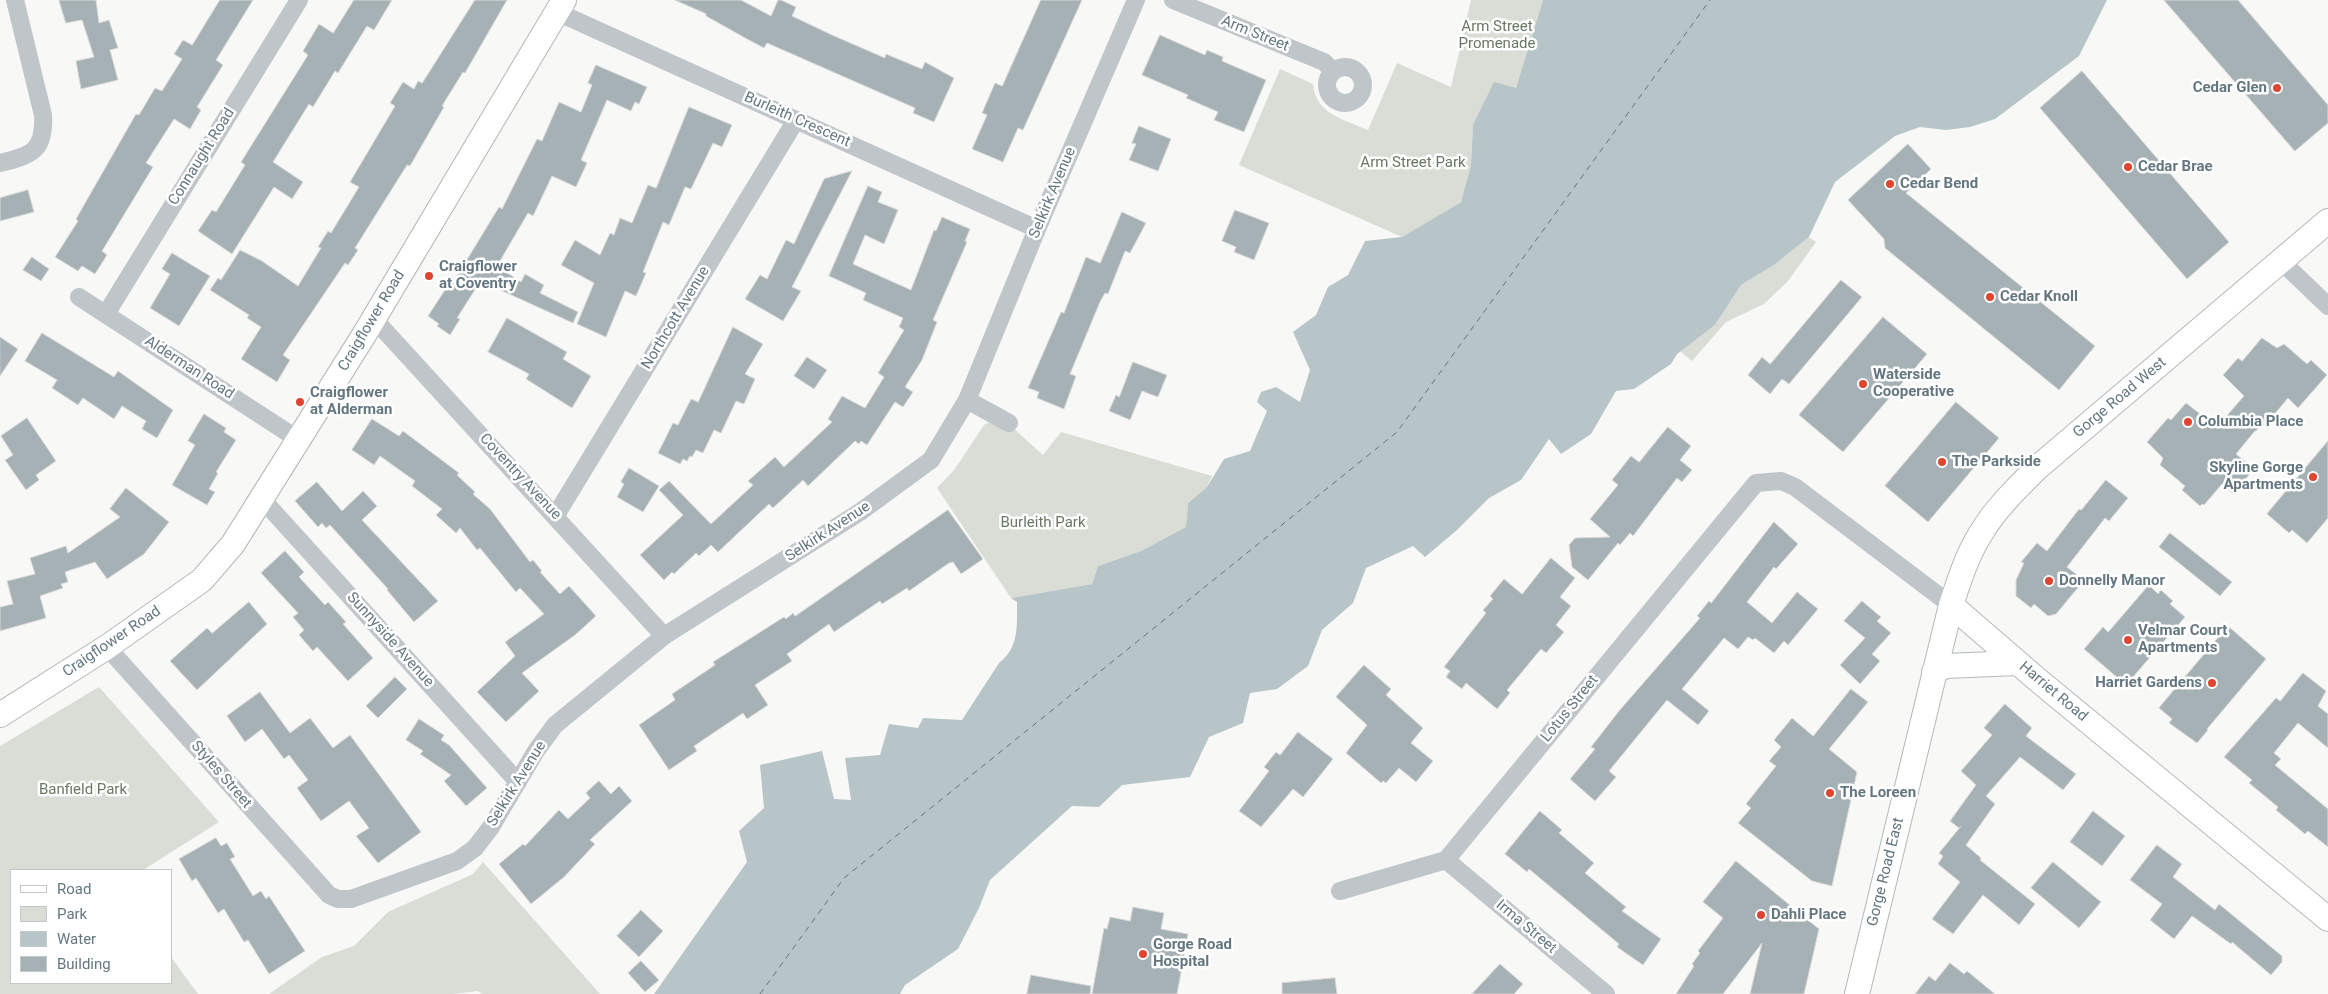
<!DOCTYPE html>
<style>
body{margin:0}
#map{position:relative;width:2328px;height:994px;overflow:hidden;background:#f8f8f6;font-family:Roboto,sans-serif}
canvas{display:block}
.legend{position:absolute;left:10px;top:869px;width:162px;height:115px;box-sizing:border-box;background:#fff;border:1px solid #c1c9cc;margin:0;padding:6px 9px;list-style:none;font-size:15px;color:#647780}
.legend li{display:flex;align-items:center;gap:10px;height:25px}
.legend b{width:25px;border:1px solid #c1c9cc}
</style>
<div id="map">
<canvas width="2328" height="994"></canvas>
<ul class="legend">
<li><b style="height:6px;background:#fff"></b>Road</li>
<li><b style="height:14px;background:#d9ddd5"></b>Park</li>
<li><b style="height:14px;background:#b7c5c8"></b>Water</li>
<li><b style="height:14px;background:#a6b1b5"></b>Building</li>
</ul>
</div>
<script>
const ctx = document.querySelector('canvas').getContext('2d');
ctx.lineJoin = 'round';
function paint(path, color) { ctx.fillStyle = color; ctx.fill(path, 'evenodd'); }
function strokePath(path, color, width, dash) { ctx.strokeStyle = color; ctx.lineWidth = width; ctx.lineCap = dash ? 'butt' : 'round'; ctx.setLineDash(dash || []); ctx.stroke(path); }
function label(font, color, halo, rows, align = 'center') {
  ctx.font = font + ' Roboto,sans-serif'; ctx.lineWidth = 5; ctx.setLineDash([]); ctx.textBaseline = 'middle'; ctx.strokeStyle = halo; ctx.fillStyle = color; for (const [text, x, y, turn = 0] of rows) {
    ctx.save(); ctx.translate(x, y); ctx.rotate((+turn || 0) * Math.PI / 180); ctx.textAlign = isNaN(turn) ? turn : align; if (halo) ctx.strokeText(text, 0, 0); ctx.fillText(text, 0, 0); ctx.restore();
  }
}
paint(new Path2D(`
 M1471 0H1543L1516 88 1473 125 1471 165 1461 202 1402 237 1239 165 1280 69 1313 84C1315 114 1345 120 1368 130L1397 63 1451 87Z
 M1809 237 1816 242 1788 281 1764 304 1726 322 1692 361 1680 351 1715 325 1741 285 1774 265Z
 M993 420 1013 428 1043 455 1061 432 1212 476 1207 487 1188 503 1186 527 1141 551 1098 566 1092 584 1011 598 937 488 955 469 984 425Z
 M99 687 219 822 143 870H11V983H171V957L198 994H0V746Z
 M483 862 600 994H483L477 991 454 994H269L322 957 354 946 388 912 473 874Z`), '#d9ddd5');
paint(new Path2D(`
 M1543 0H2107L2079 56 1995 119 1970 127 1946 130 1920 127 1895 136 1835 182 1809 237 1774 265 1741 285 1715 325 1677 354 1671 364 1634 389 1616 391 1591 434 1561 454 1549 439 1521 480 1489 498 1457 530 1425 557 1413 546 1366 568 1353 603 1322 630 1308 666 1277 689 1250 693 1243 723 1209 737 1190 777 1122 785 1099 807 1072 806 990 880 979 908 958 949 905 985 900 994H654L747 862 739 831 764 808 760 765 822 751 834 799 851 800 845 758 880 755 889 724 918 728 923 718 962 720 999 663C1019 648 1017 626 1017 602L1011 598 1092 584 1098 566 1141 551 1186 527 1188 503 1207 487 1224 459 1250 451 1267 411 1257 402 1261 392 1276 387 1300 402 1310 370 1293 332 1316 315 1328 287 1348 275 1365 241 1402 237 1461 202 1471 165 1473 125 1494 82 1516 88Z`), '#b7c5c8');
strokePath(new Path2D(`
 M760 994 844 878 1397 432 1710 0`), '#5f767b', 1, [6, 5]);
const building = new Path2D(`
 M59 0H96L99 23 109 20 118 48 110 50 118 80 81 89 76 61 94 57 82 20 66 23Z
 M220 0H253L216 60 223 65 197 107 201 110 190 129 174 119 146 163 153 167 102 251 107 255 95 274 82 266 78 271 55 257 78 221 76 219 136 114 139 115 155 88 162 91 182 59 174 54 183 40 192 45Z
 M354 0H392L374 30 367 26 338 73 335 71 313 107 309 104 273 162 303 182 292 199 274 187 232 254 198 231 212 210 216 212 245 165 241 162 308 55 303 51 319 24 333 33Z
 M475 0H507L465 73 463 72 442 106 444 107 410 166 407 165 355 248 358 250 348 265 345 263 283 355 290 360 277 382 241 359 261 327 247 318 249 315 210 290 218 278 221 280 240 250 262 261 298 286 321 248 318 247 328 231 331 233 359 187 350 182 395 106 390 103 403 82 414 89 418 81 422 83Z
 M675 0H741L771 16 778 0H781L796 7 792 16 832 35 885 58 886 54 922 69 925 62 954 78 934 122 913 113 915 108 767 43 764 48 747 39 706 16V14Z
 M1041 0H1082L1023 130 1018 128 1003 162 972 149 987 115 982 113 995 83 1002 86Z
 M2164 0H2238L2328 105V123L2295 151Z
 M1160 35 1205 55 1207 50 1223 57 1222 61 1266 80 1244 132 1214 120 1218 112 1186 98 1188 95 1142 75Z
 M596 65 647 87 639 104 635 102 631 111 607 100 581 160 587 163 576 187 552 176 533 216 528 213 497 266 521 282 525 274 544 285 540 293 578 312 573 323 487 284 483 288 478 285 457 318 460 319 450 335 437 326 439 324 428 316 452 279 454 281 499 207 502 209 537 139 542 141 559 102 581 112 592 85 588 83Z
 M2082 71 2229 242 2187 279 2040 108Z
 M689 107 732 125 722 147 713 143 691 189 685 187 669 225 663 222 643 272 646 273 636 296 625 291 606 337 577 324 594 283 561 265 575 240 600 255 610 233 614 235 620 218 632 223 648 185 656 188Z
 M1139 126 1171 139 1158 171 1129 160 1136 144 1132 143Z
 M1908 144 1931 169 1906 193 2095 346 2059 390 1885 248 1884 239 1848 200Z
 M852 171 792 287 801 291 783 321 745 299 760 275 767 279 786 240 794 244 824 179Z
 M868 186 882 192 878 202 898 210 884 244 865 235 853 264 911 290 934 230 936 231 942 217 970 229 965 241 967 242 933 320 937 322 922 360 905 387 913 392 903 407 895 402 867 445 861 441 859 444 855 441 808 486 803 480 773 508 769 504 718 552 711 545 699 556 696 553 674 574 672 572 664 580 640 555 683 515 659 490 669 481 711 524 753 485 748 481 775 457 784 467 832 422 828 419 842 396 865 408 884 377 878 373 904 330 899 327 903 318 863 300 866 293 829 276Z
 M28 190 34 212 0 221V198Z
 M1235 210 1269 223 1254 260 1234 252 1236 247 1222 241Z
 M1122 212 1146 223 1130 253 1125 251 1108 294 1105 293 1100 302 1070 374 1076 376 1064 409 1037 398 1039 392 1028 388 1061 312 1064 313 1086 257 1100 263Z
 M172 253 210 276 179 326 150 308 170 274 162 269Z
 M32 257 49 269 41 281 23 270Z
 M1841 280 1862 297 1789 384 1782 379 1770 394 1748 375 1762 357 1770 364Z
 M1883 317 1927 354 1843 452 1799 415Z
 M507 318 567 352 563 359 591 376 572 408 526 379 529 374 488 352Z
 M733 327 763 344 745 374 755 379 744 404 736 401 721 433 714 430 703 453 696 450 692 457 690 456 687 461 683 459 680 464 658 453 673 423 678 425 691 399 698 402Z
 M42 333 114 377 118 371 173 410 157 438 142 429 146 421 122 406 114 419 83 398 78 405 52 388 57 380 25 361Z
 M0 337 18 349 0 376Z
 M2262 338 2277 348 2284 344 2307 364 2311 360 2327 375 2298 408 2288 398 2263 428 2261 427 2254 432 2236 454 2254 469 2233 494 2222 484 2204 505 2202 504 2200 506 2182 490 2185 486 2160 465 2163 458 2147 442 2168 418 2171 420 2186 403 2217 427 2244 396 2223 375 2238 358 2242 361Z
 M807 357 827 370 814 389 794 376Z
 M1133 362 1167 375 1158 397 1142 391 1130 420 1109 411 1116 395 1119 397Z
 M1956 402 1999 438 1928 522 1885 486Z
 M204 414 226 428 224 432 236 440 216 472 218 473 209 489 215 492 207 505 172 485 195 445 188 441Z
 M27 418 56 461 36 475 39 480 26 490 5 460 13 455 1 436Z
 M372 419 399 436 403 431 459 473 457 475 475 492 473 494 490 509 530 562 533 560 542 571 540 572 560 594 569 586 596 616 575 635 522 673 539 691 506 722 477 692 515 656 505 642 544 614 520 588 516 592 480 548 477 550 460 528 456 533 436 515 442 509 412 486 415 481 380 456 374 465 352 450Z
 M1668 427 1691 446 1680 460 1692 470 1682 482 1677 478 1633 536 1630 533 1620 545 1618 543 1588 580 1572 567 1569 545 1575 538 1610 537 1590 519 1618 485 1612 480 1631 456 1639 462Z
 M2328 441V518L2307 543 2292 530 2289 533 2267 514Z
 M629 468 659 486 643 512 617 497 624 484 621 482Z
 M2106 480 2128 498 2109 521 2105 518 2067 567 2082 579 2079 582 2081 584 2056 614 2048 616 2034 604 2031 608 2016 596V580L2024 563 2021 562 2037 543 2047 551 2079 509 2081 510Z
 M317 482 342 511 363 491 377 506 362 520 438 601 414 622 387 590 388 589 330 525 326 528 322 523 318 527 295 501Z
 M126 488 169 522 144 554 107 579 95 562 65 572 68 582 61 584 63 588 40 596 46 618 0 631V607L13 604 7 581 35 574 30 558 66 546 68 553 120 517 110 509Z
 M948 510 983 559 961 574 953 562 949 563 909 591 907 588 882 604 880 601 834 632 829 624 787 654 792 661 755 685 768 705 747 719 743 713 694 746 697 751 669 770 639 725 675 700 672 694 715 665 713 662 784 617 786 619 793 613 795 616Z
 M1774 522 1798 544 1776 569 1774 567 1747 602 1772 623 1797 592 1818 609 1788 645 1784 641 1774 653 1755 638 1753 640 1748 637 1738 649 1724 638 1682 689 1709 711 1698 725 1667 700 1609 771 1616 777 1595 801 1570 779 1595 749 1591 747 1619 711 1700 618 1697 616 1709 601 1711 603Z
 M2170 533 2232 582 2220 596 2159 547Z
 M285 551 304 572 299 577 325 605 328 602 346 622 343 624 373 658 348 681 317 647 313 651 299 635 304 630 293 617 298 613 261 573Z
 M1551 558 1575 578 1560 597 1571 606 1556 625 1564 632 1546 653 1541 649 1507 690 1510 693 1497 709 1466 683 1462 689 1446 677 1450 671 1444 667 1486 613 1483 610 1493 599 1490 596 1504 579 1522 594Z
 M2149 585 2158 594 2161 590 2173 601 2170 604 2185 617 2126 685 2084 649 2103 627 2108 632Z
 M1862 601 1881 617 1877 621 1891 633 1872 654 1880 661 1860 684 1840 665 1865 638 1844 621Z
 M249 602 267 624 197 690 170 661 207 628 212 633Z
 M2228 626 2266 659 2207 729 2208 730 2197 743 2169 723 2172 719 2159 708Z
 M1364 665 1391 689 1386 695 1423 728 1411 743 1433 761 1416 782 1399 768 1386 783 1383 781 1381 783 1346 753 1367 725 1336 697Z
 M2303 673 2326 691 2318 706 2328 714V748L2298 723 2274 753 2281 759 2275 765 2328 809V847L2308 831 2305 834 2276 810 2278 807 2249 783 2252 780 2224 757 2276 698 2280 701Z
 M395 677 407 689 378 718 366 706Z
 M1851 689 1868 702 1829 749 1857 772 1832 886 1812 881 1738 823 1751 808 1746 804 1776 766 1769 761 1781 747 1774 740 1792 718 1813 736Z
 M260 692 290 733 310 718 333 748 350 735 421 832 378 863 356 836 369 828 349 801 321 821 297 788 308 780 289 755 284 759 262 729 245 742 227 716Z
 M2005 704 2032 728 2026 736 2076 774 2063 790 2020 757 1986 796 1995 804 1966 845 1981 858 1980 860 2035 904 2019 925 1983 895 1953 934 1932 919 1960 882 1938 864 1943 856 1939 853 1961 826 1959 828 1950 821 1976 785 1961 771 1992 735 1984 728Z
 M419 719 444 735 441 740 449 745 487 788 466 806 444 781 451 775 420 754 423 751 406 740Z
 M1298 732 1333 759 1303 797 1293 789 1261 827 1239 811 1269 771 1264 767 1276 752 1280 755Z
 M599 781 611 794 619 786 632 801 590 840 595 844 564 877 531 904 499 864 523 844 525 846 559 810 568 819 590 798 586 793Z
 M1540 811 1562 830 1559 833 1594 863 1585 873 1626 907 1622 911 1661 939 1643 965 1617 947 1619 944 1529 869 1527 872 1505 854Z
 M2093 811 2125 836 2102 866 2070 842Z
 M216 838 221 846 227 843 235 857 230 859 253 896 261 891 266 899 269 896 305 951 269 974 248 940 244 942 224 909 218 913 196 878 192 881 179 859Z
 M2157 845 2182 864 2173 877 2215 910 2219 904 2282 956V962L2271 975 2232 942 2231 944 2192 916 2174 939 2150 920 2162 904 2130 880Z
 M1736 861 1819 929 1804 994H1750L1762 943 1723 994H1676L1694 966 1692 964 1700 953 1698 951 1723 918 1703 902Z
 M2053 862 2101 902 2079 928 2031 888Z
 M1133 907 1164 913 1161 929 1188 934 1177 994H1092L1104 928 1107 929 1110 917 1130 921Z
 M641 910 663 931 639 957 617 936Z
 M641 961 659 980 645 992 628 973Z
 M1950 963 1964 974 1967 971 1995 994H1915L1929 976 1935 981Z
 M1500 964 1523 984 1514 994H1472Z
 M1031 975 1091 986 1090 994H1027Z
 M1335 978 1337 994H1282V983Z`);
paint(building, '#a6b1b5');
strokePath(building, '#dadad8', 1);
const secondary = new Path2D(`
 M1951 605 2039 681 2328 919
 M1934 672 1945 666 2018 663
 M0 715 107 647 202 580 233 544 364 335 564 0
 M1857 994 1951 605C1959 581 1967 555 1981 533 1996 508 2017 488 2037 468L2328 221`);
strokePath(secondary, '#b2b9bc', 26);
strokePath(new Path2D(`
 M1173 0 1324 62 1333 71
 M557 12 1037 229
 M1327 85a18 18 0 1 1 36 0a18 18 0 1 1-36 0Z
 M0 163C32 155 45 151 43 115L15 0
 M2282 262 2328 306
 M79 297 299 440
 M106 314 299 0
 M374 319 664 636
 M967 400 1009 423
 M262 499 518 782
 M556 515 796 120
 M107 647 329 895 338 899H351L457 861 475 848 491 827 536 751 555 725 664 636 860 512 931 460 967 400 1037 229 1136 0
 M1446 860 1606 994
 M1340 891 1446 860 1756 483 1781 481 1795 487 1951 605`), '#bfc5c8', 18);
strokePath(secondary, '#fff', 24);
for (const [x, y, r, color] of [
 [2277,88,5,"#df452f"],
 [2128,167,5,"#df452f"],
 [1890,184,5,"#df452f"],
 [429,276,5,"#df452f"],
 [1990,297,5,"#df452f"],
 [1863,384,5,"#df452f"],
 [300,402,5,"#df452f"],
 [2188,422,5,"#df452f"],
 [1942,462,5,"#df452f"],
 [2313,477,5,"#df452f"],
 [2049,581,5,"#df452f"],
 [2128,640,5,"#df452f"],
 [2212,683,5,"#df452f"],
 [1830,793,5,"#df452f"],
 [1761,915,5,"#df452f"],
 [1143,954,5,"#df452f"]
]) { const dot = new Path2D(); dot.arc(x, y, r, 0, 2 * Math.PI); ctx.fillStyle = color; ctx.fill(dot); strokePath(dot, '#fff', 2); }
label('15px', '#697863', '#fff', [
 ["Arm Street",1497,27],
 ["Promenade",1497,44],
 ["Arm Street Park",1413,163],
 ["Burleith Park",1043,523],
 ["Banfield Park",83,790]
]);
label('15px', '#647780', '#fff', [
 ["Arm Street",1255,34,22],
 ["Burleith Crescent",797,120,24],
 ["Connaught Road",202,157,-58],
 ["Selkirk Avenue",1053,193,-67],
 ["Northcott Avenue",676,318,-59],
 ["Craigflower Road",372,321,-59],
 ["Alderman Road",189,368,33],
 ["Gorge Road West",2120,398,-40],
 ["Coventry Avenue",520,477,47],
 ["Selkirk Avenue",828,532,-33],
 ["Sunnyside Avenue",390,640,48],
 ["Craigflower Road",112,642,-34],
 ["Harriet Road",2053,692,40],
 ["Lotus Street",1570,709,-51],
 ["Styles Street",221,775,49],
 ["Selkirk Avenue",517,784,-58],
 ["Gorge Road East",1886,872,-76],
 ["Irma Street",1526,927,40]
]);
label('bold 15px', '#647780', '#fff', [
 ["Cedar Glen",2267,88,"right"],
 ["Cedar Brae",2138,167],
 ["Cedar Bend",1900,184],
 ["Craigflower",439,267],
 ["at Coventry",439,284],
 ["Cedar Knoll",2000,297],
 ["Waterside",1873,375],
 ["Cooperative",1873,392],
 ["Craigflower",310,393],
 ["at Alderman",310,410],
 ["Columbia Place",2198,422],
 ["The Parkside",1952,462],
 ["Skyline Gorge",2303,468,"right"],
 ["Apartments",2303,485,"right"],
 ["Donnelly Manor",2059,581],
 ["Velmar Court",2138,631],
 ["Apartments",2138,648],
 ["Harriet Gardens",2202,683,"right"],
 ["The Loreen",1840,793],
 ["Dahli Place",1771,915],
 ["Gorge Road",1153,945],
 ["Hospital",1153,962]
], 'left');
</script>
